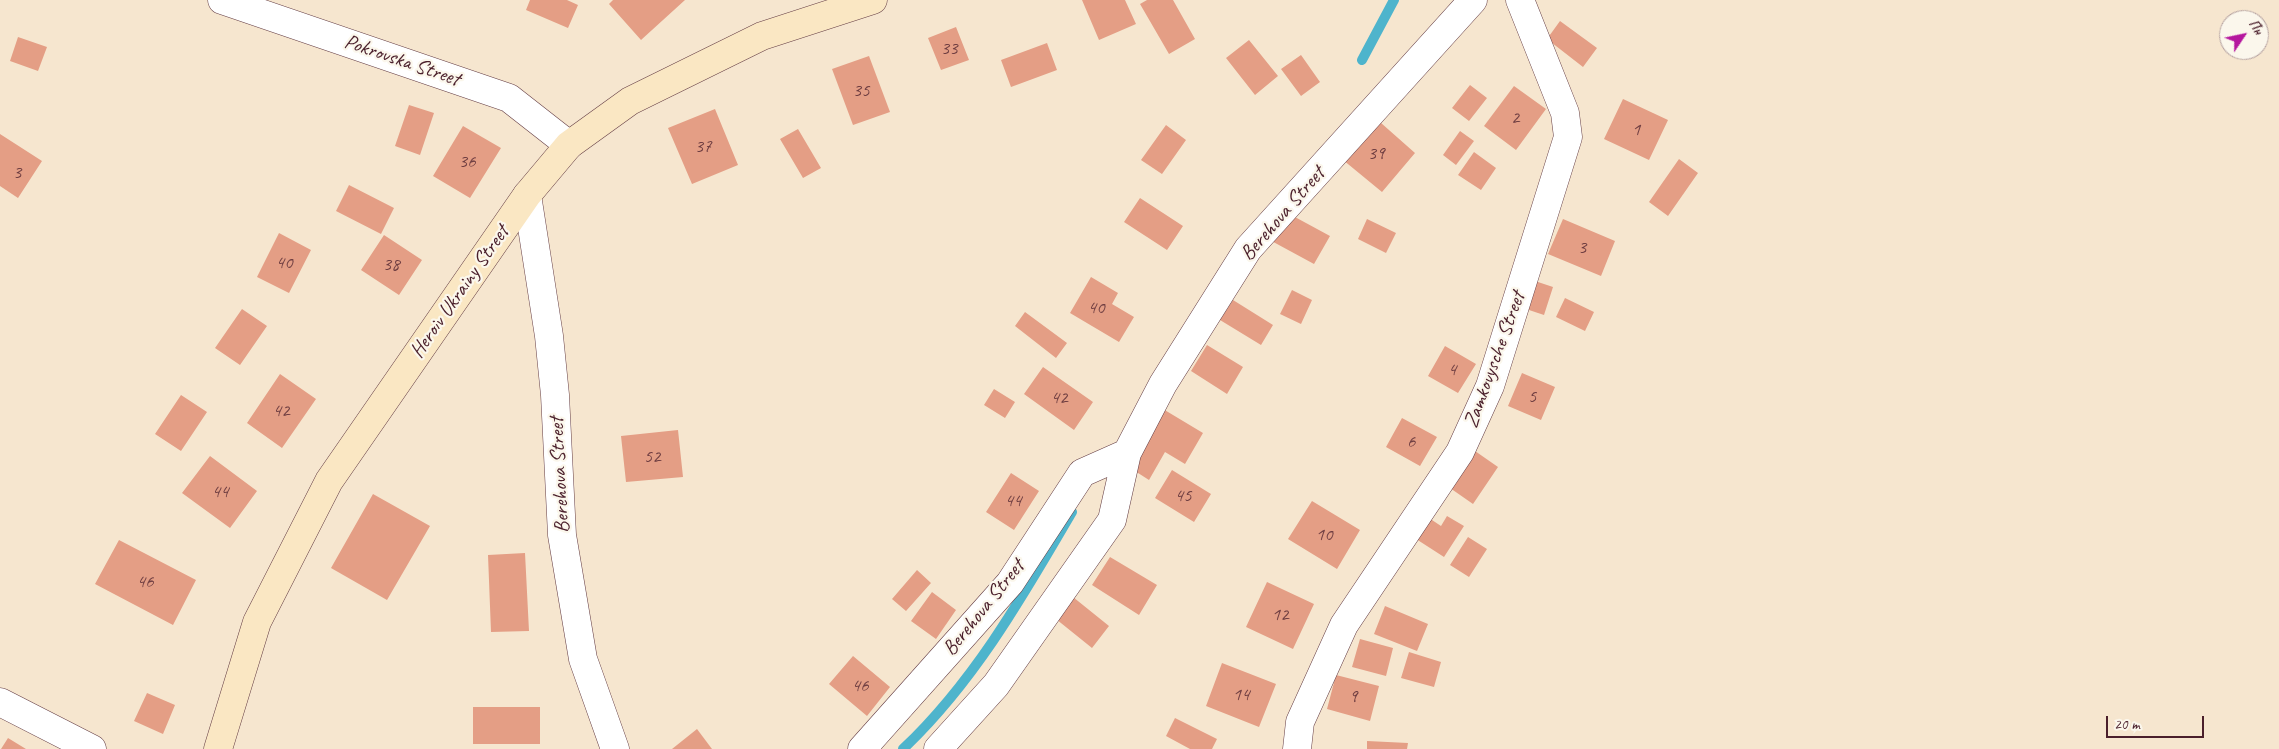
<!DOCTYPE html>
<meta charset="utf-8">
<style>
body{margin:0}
#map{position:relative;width:2279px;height:749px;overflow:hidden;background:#f6e6cf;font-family:Caveat,sans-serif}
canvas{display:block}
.north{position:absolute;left:2219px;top:10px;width:50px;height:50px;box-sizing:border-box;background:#fbf7ec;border:1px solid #b4a19f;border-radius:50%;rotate:56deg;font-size:14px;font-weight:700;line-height:20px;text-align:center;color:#4a1f2b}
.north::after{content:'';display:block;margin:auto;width:18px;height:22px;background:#b5179e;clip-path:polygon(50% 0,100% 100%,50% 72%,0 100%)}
.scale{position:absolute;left:2106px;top:716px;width:98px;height:22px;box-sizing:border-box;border:2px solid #4a1f2b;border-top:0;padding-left:6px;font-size:15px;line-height:18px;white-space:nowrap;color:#4a1f2b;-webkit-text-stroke:4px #fbf7ec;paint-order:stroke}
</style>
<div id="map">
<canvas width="2279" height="749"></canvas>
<div class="north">Пн</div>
<div class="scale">20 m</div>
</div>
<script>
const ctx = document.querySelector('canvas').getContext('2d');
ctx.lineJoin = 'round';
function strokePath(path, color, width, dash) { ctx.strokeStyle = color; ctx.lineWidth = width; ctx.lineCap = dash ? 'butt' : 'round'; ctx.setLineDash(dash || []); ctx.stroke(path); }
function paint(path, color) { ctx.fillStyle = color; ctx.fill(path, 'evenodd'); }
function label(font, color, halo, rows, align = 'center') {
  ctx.font = font + ' Caveat,sans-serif'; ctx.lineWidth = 4.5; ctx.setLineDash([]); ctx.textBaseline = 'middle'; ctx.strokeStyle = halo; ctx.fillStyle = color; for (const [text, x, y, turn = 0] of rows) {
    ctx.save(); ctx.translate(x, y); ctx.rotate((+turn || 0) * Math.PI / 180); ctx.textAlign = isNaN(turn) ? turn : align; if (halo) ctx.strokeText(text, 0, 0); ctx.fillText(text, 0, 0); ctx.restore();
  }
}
strokePath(new Path2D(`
 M1362 60 1394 0
 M903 749C974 682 1023 596 1072 512`), '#4eb4cc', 10);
paint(new Path2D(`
 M530 0H567L578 5 568 28 526 10Z
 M613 0H685L641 40 609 4Z
 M1082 0H1125L1136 24 1099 40Z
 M1147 0H1173L1195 39 1169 54 1140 4Z
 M1560 21 1597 48 1583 67 1547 39Z
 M956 27 969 60 941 70 928 38Z
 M18 37 47 47 38 71 10 61Z
 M1249 40 1278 76 1255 95 1226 58Z
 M1047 43 1057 70 1011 87 1001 60Z
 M1301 55 1320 82 1301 96 1281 69Z
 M869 56 890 112 853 125 832 69Z
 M1470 85 1487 98 1469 121 1452 108Z
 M1514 86 1546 109 1516 150 1484 126Z
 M1623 99 1668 120 1649 160 1604 139Z
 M409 105 434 113 420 155 395 146Z
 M715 109 738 165 692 184 668 128Z
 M1372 115 1415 153 1382 192 1337 155Z
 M1166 125 1186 140 1162 174 1141 160Z
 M463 126 501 148 470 198 433 176Z
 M798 129 821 168 803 178 780 139Z
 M1460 131 1474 141 1456 165 1443 155Z
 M0 134 42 161 18 198 0 186Z
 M1474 152 1496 168 1481 190 1458 175Z
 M1679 159 1698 173 1668 216 1649 202Z
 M349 185 394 208 381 234 336 211Z
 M1140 198 1183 226 1167 250 1124 222Z
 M1282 210 1330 236 1314 264 1266 238Z
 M1367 219 1396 233 1386 253 1358 239Z
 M1563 219 1615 241 1601 276 1548 254Z
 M279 233 311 250 289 293 257 277Z
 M384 235 422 260 399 295 361 270Z
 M1091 277 1118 293 1112 304 1134 317 1119 342 1070 313Z
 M1535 281 1553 287 1544 315 1526 309Z
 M1292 290 1312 300 1301 324 1280 314Z
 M1565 298 1594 312 1585 331 1556 317Z
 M1233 300 1273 325 1261 345 1220 320Z
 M242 309 267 326 240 365 215 348Z
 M1025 312 1067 343 1056 358 1015 326Z
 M1207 345 1243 367 1227 394 1191 371Z
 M1445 346 1476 364 1458 393 1428 376Z
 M1043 367 1093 402 1074 430 1024 394Z
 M1522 373 1555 387 1541 420 1508 406Z
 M280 374 316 399 282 448 247 423Z
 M994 389 1015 402 1005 418 984 405Z
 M181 395 207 412 181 451 155 434Z
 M1158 406 1203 433 1185 464 1165 452 1149 480 1124 464Z
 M1402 418 1437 437 1420 466 1386 447Z
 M678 430 683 477 626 482 621 436Z
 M1475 451 1498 467 1473 504 1450 488Z
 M210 456 257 491 230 528 182 493Z
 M1172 470 1211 494 1194 522 1155 498Z
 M1011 473 1039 491 1014 530 986 512Z
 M373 494 430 526 387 600 331 568Z
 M1312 501 1360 530 1337 569 1288 539Z
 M1426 516 1441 526 1447 516 1464 526 1444 557 1413 537Z
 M1468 537 1487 549 1469 577 1450 565Z
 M119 540 196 580 173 625 95 584Z
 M525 553 529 631 491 632 488 555Z
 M1110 557 1157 585 1139 615 1092 585Z
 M917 570 931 583 906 611 892 599Z
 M1267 582 1314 604 1293 649 1246 627Z
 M932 592 956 610 936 639 911 621Z
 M1068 593 1109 626 1092 648 1051 615Z
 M1385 606 1428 624 1417 651 1374 634Z
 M1360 639 1393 648 1386 676 1352 667Z
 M1409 652 1441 662 1434 687 1401 678Z
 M853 656 890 687 867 716 829 684Z
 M1222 663 1276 684 1259 727 1206 706Z
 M1336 675 1379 686 1370 721 1327 709Z
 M147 693 175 705 163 734 134 721Z
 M473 707H540V744H473Z
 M1175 718 1217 739 1212 749H1190L1166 736Z
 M697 729 712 749H672Z
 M8 738 26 749H1Z
 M1367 741 1408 743 1407 749H1367Z`), '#e49e85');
const minor = new Path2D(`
 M222 0 509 98 569 145
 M527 195 549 336 555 395 562 535 583 659 615 749
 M0 702 92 749
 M862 749 1010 583 1082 473 1127 453
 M938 749 996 685 1112 520 1127 453 1163 384 1248 249 1473 0
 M1297 749 1300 722 1344 625 1460 452 1490 386 1568 137 1565 113 1520 0`);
const secondary = new Path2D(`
 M218 749 257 622 329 481 527 195 569 145 630 101 762 36 873 0`);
strokePath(minor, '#643d44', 29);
strokePath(secondary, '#643d44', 29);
strokePath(minor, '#fff', 28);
strokePath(secondary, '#fae7c3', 28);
label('19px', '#703f42', null, [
 ["33",949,49],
 ["35",861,91],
 ["2",1515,118],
 ["1",1636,130],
 ["37",703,147],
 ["39",1376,154],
 ["36",467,162],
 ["3",17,173],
 ["3",1582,248],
 ["40",284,263],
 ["38",391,265],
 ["40",1096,308],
 ["4",1452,370],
 ["5",1532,397],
 ["42",1059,398],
 ["42",281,411],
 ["6",1411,442],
 ["52",652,457],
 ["44",220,492],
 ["45",1183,496],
 ["44",1013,501],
 ["10",1324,535],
 ["46",145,582],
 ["12",1280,615],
 ["46",860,686],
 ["14",1241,695],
 ["9",1353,697]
]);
label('21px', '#4a1f2b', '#fbf7ec', [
 ["Pokrovska Street",402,61,19],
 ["Berehova Street",1283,214,-49],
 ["Heroiv Ukrainy Street",460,292,-55],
 ["Zamkovysche Street",1495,360,-70],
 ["Berehova Street",560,475,-93],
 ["Berehova Street",984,608,-51]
]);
</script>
